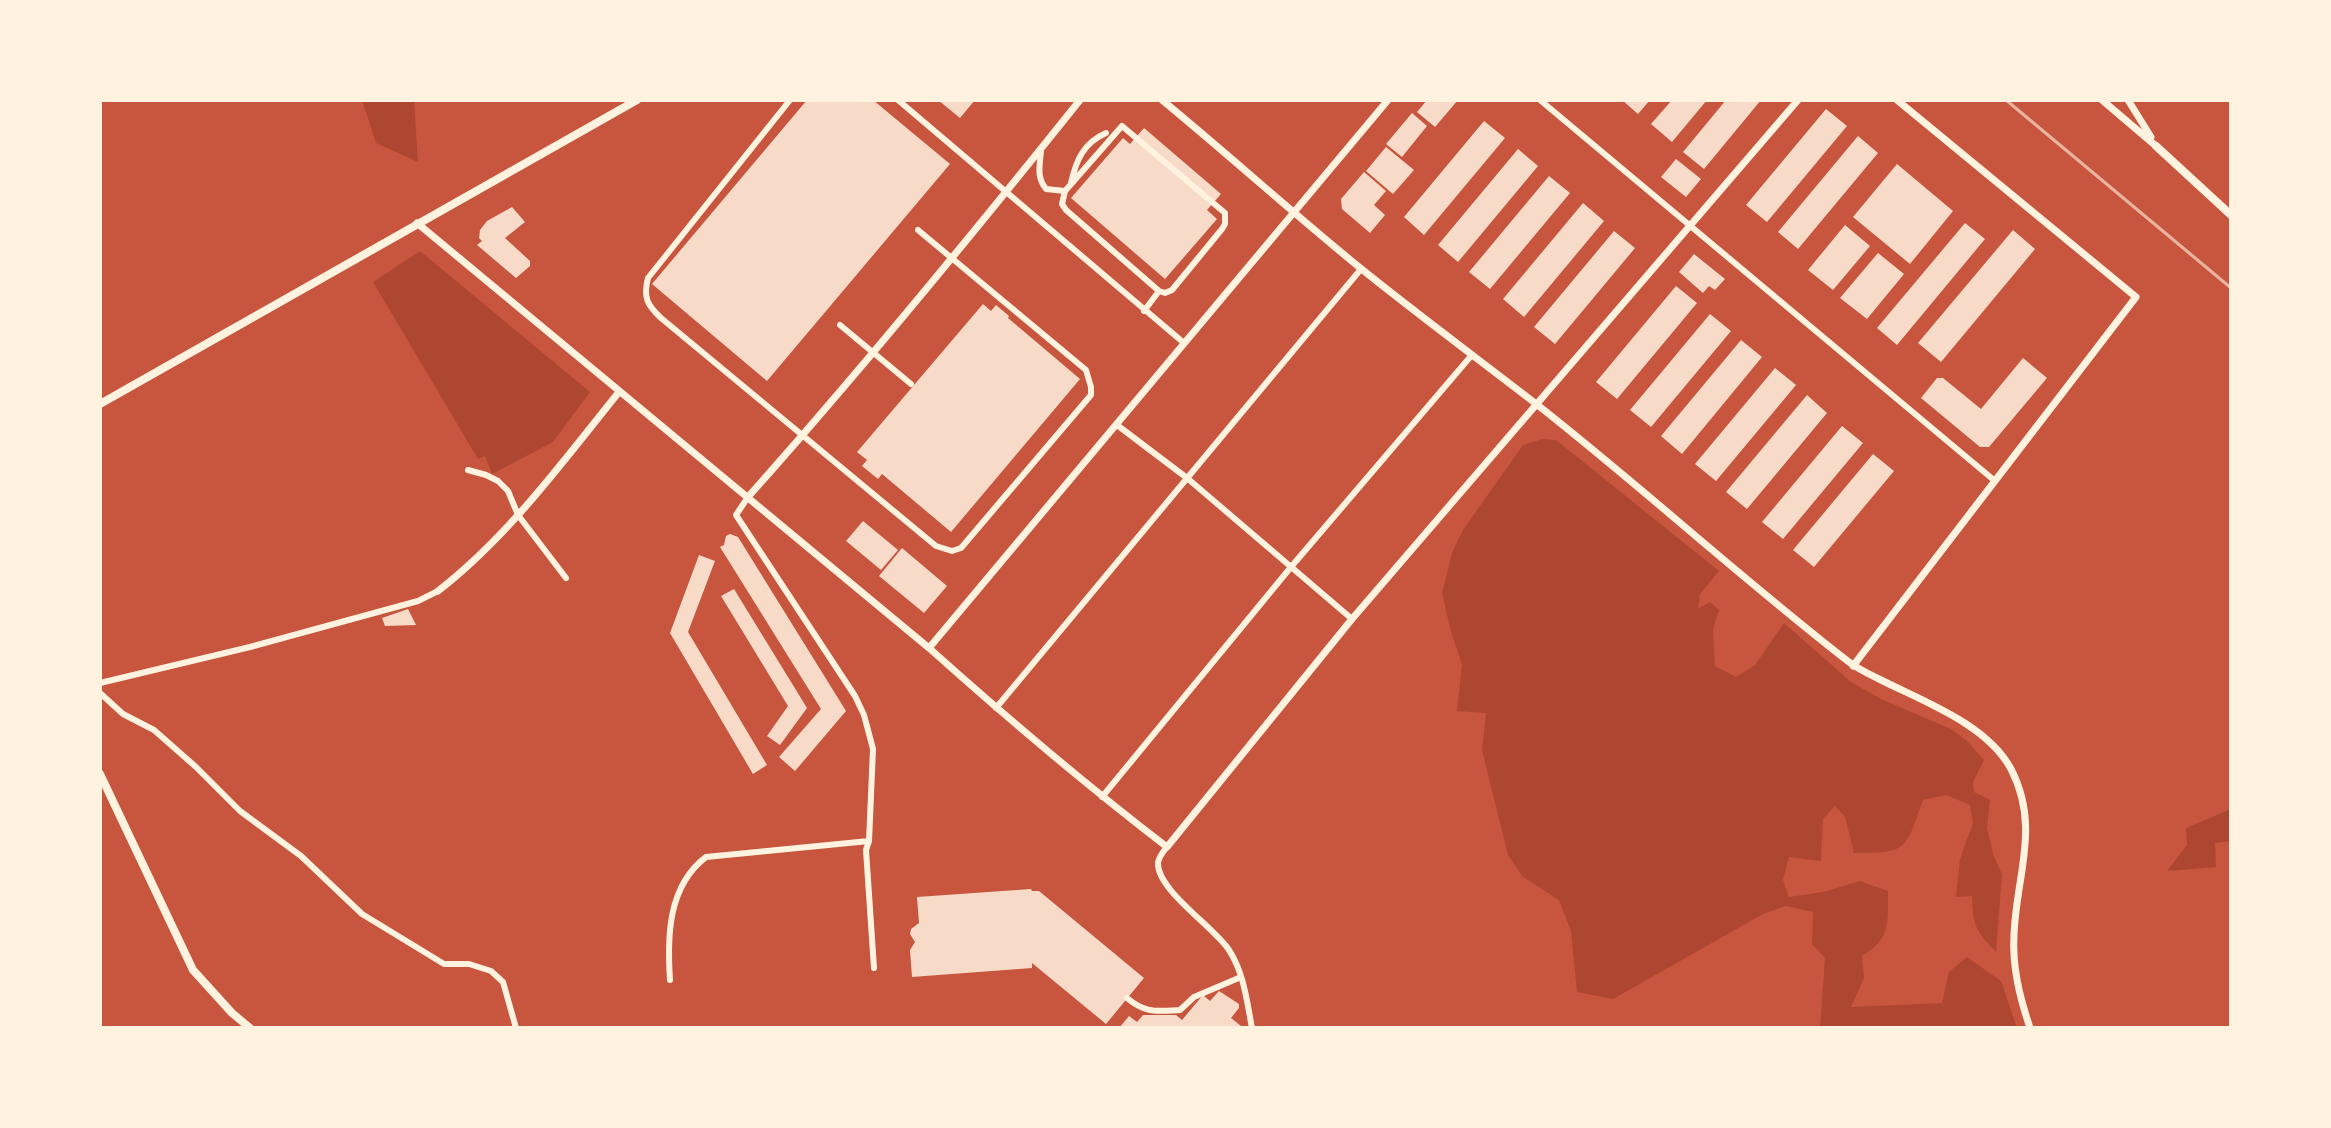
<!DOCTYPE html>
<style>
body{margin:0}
#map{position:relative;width:2331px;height:1128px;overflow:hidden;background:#c8553d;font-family:Jost,sans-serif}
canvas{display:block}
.frame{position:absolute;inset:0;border:102px solid #fff3e0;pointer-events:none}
</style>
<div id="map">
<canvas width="2331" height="1128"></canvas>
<div class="frame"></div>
</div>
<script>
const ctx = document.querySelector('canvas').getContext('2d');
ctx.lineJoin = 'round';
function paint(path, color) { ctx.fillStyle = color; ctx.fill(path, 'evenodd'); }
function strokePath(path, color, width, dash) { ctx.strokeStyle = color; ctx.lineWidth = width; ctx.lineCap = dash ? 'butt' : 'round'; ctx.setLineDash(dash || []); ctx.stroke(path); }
paint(new Path2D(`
 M362 100H414L418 162 376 143Z
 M420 251 590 392 553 442 492 474 485 456 478 459 373 282Z
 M1543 439 1556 440 1719 571 1700 594 1698 609 1710 602 1719 610 1713 629 1715 666 1736 677 1755 665 1784 623 1851 682 1881 699 1951 729 1966 740 1984 760 1973 782 1974 792 1990 800 1987 828 1994 857 2002 874 1996 952C1975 930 1973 926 1972 896L1956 897 1960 859 1973 823 1970 805 1946 795 1923 800C1905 850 1909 853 1854 853L1845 817 1835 806 1823 819 1821 861 1789 857 1783 880 1789 897 1823 892 1860 881 1888 891C1888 922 1891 939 1862 956L1864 978 1851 1007 1942 1003 1949 972 1967 957 2001 981 2017 1028H1820L1825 958 1812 944 1813 912 1786 906 1763 914 1613 999 1577 992 1571 931 1559 900 1523 877 1508 855 1482 750 1486 713 1457 711 1462 664 1451 632 1442 593 1452 553 1463 530 1523 445Z
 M2231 809V841L2215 843 2216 867 2167 871 2187 845 2186 828Z`), '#ae4732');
paint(new Path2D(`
 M807 100H873L950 164 767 381 652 284Z
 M938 100H975L960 118Z
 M1427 100H1458L1435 127 1417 112Z
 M1622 100H1650L1638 114Z
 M1672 100H1707L1672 142 1651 124Z
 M1726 100H1761L1704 169 1683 152Z
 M1826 109 1847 126 1767 222 1746 205Z
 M1412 113 1427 126 1402 157 1386 144Z
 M1484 121 1505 138 1424 235 1404 217Z
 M1144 128 1221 194 1207 210 1217 219 1165 279 1071 198 1123 138 1130 144Z
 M1858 136 1878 153 1798 249 1778 232Z
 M1386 147 1414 170 1393 194 1366 171Z
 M1518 149 1538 166 1458 262 1438 245Z
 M1676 159 1701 179 1686 197 1661 177Z
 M1897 164 1953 211 1910 264 1853 217Z
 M1364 172 1386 191 1374 205 1385 215 1370 233 1342 209 1341 199Z
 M1549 176 1570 193 1490 289 1469 272Z
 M1583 203 1604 221 1524 317 1503 299Z
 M512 207 525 222 505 238 530 261V266L516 278 477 245 482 241 479 238 480 230 487 221Z
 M1965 223 1985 239 1897 345 1877 328Z
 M1845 225 1870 246 1833 290 1808 270Z
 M2013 230 2035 249 1941 362 1918 343Z
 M1614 231 1635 248 1555 344 1534 327Z
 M1878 253 1904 274 1867 319 1840 298Z
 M1694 254 1725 279 1715 290 1709 286 1703 293 1679 272Z
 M1676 286 1697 303 1617 399 1596 382Z
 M983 304 991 311 996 305 1009 316 1008 318 1080 379 951 532 882 474 878 479 862 466 867 460 857 452Z
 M1710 314 1731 331 1651 427 1630 410Z
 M1741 340 1762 357 1682 454 1661 436Z
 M2023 358 2047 378 1989 447H1980L1921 398 1937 378H1943L1981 409Z
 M1775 368 1796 385 1716 481 1695 464Z
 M1807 395 1827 413 1747 509 1726 492Z
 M1842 426 1863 443 1783 539 1762 522Z
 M1873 454 1894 471 1814 567 1793 550Z
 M863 521 898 550 881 570 846 541Z
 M730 534 738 537 846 711 795 771 779 757 821 709 720 547 724 545 726 536Z
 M902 548 947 586 924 613 879 576Z
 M699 555 715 561 688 632 767 765 753 774 670 633Z
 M734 589 807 708 780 745 767 736 788 706 721 596Z
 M408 609 416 625 385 626 382 618Z
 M1031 889 1032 891H1039L1144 978 1106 1024 1032 963V968L912 977 910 950 915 942 910 934 911 929 919 923 917 897Z
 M1219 991 1239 1004V1008L1231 1018 1241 1026 1239 1028H1119L1129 1016 1137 1022 1143 1015H1176L1182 1020 1203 995 1210 1001Z`), '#f7dbc8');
strokePath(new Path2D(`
 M790 100 648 278C643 297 647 305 661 318L936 546 952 551 961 548 1091 395V387L1086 370 918 230
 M898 100 1184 343
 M1540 100 1995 481
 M1122 126 1225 213V224L1222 229 1172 290 1165 293 1159 291 1066 210 1062 204 1065 191Z
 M1041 150C1040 166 1036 176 1046 189L1065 191
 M1071 183C1076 161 1083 143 1106 133
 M1144 311 1159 291
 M840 325 911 384
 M1117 425 1187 478 1352 619
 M468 470 486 475 498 481 508 491 518 515 566 578
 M748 497 736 515 855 696 864 715 873 749 869 841 866 850 874 968
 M100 683 250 647 418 601 438 591
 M100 693 123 714 154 730 196 767 240 811 301 856 362 914 444 964H469L491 971 503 982 516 1028
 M996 708 1361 269
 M1102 797 1291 567 1471 356
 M1167 847C1163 852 1159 856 1158 863 1157 890 1214 927 1229 950 1244 973 1247 1002 1252 1028
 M670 980C667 936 668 886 706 857L869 841
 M1127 998C1146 1014 1157 1011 1180 1010L1194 997 1241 977`), '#fff3e0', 6);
strokePath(new Path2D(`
 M1162 100C1230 156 1295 215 1364 271 1420 316 1478 359 1535 403 1642 487 1742 579 1849 662 1858 669 1869 674 1879 679 1922 701 1987 724 2011 769 2041 827 2016 876 2014 935 2012 967 2020 998 2030 1028
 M2102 100 2156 146
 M2128 100 2151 137
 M417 223 929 648C1006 717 1085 784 1167 847L1352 619 1798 100
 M748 497C863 368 972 235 1080 100
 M438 591C509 536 563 461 619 392
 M929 648 1388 100
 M1853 666 2136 297 1897 100`), '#fff3e0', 7);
strokePath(new Path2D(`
 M2156 146 2231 215
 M100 404 637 100
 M100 774 193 970 232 1013 250 1028`), '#fff3e0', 8);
strokePath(new Path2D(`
 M2006 100 2231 288`), '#e9b49f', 3);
</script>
